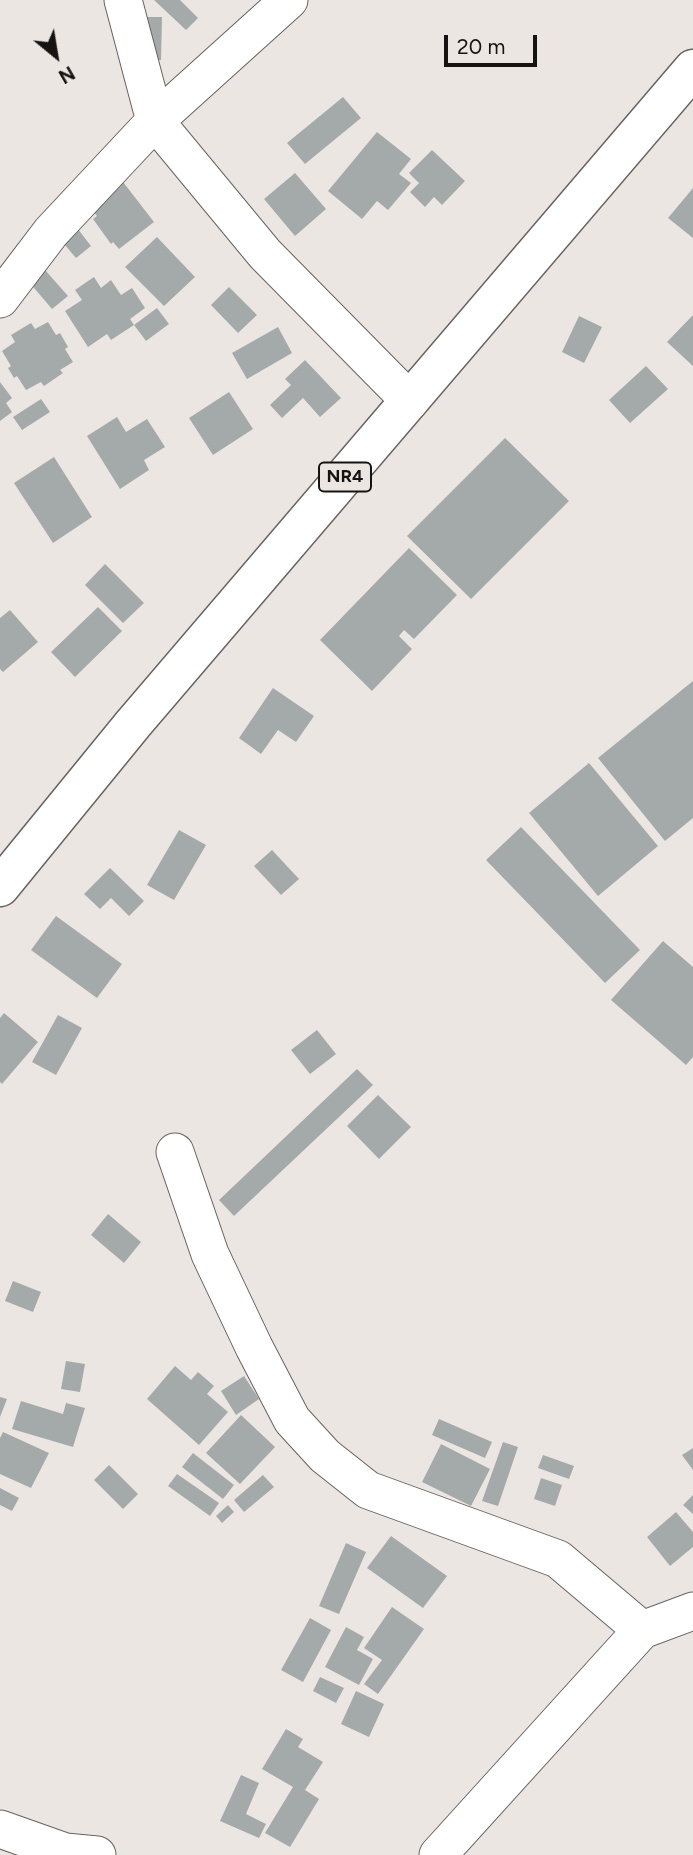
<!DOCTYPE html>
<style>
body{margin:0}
#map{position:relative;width:693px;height:1855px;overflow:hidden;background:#ece6e3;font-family:Figtree,sans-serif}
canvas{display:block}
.north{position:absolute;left:21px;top:21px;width:70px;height:70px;-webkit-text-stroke:5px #ece6e3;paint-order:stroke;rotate:150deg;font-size:19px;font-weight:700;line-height:28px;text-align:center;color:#161413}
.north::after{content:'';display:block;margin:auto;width:24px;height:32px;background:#161413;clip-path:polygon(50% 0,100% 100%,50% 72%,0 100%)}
.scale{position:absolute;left:444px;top:35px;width:93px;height:32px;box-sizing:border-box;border:4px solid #161413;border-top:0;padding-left:9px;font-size:21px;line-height:24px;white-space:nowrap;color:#161413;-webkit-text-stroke:5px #ece6e3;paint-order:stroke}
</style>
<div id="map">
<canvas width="693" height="1855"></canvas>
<div class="north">N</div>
<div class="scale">20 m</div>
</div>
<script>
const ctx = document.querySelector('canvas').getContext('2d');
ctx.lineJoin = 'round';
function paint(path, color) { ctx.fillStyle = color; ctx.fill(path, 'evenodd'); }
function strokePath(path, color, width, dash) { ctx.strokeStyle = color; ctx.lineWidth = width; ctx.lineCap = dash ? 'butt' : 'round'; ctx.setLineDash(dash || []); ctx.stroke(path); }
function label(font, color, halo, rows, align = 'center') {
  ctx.font = font + ' Figtree,sans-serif'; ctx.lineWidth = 6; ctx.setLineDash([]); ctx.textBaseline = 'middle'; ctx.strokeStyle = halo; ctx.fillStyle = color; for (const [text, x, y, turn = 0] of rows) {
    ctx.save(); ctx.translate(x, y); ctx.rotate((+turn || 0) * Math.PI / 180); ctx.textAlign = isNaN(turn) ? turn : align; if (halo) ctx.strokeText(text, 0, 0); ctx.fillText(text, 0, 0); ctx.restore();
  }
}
paint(new Path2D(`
 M154 0H180L198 18 186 30Z
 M146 17H162L161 60H144Z
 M343 97 361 118 305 164 287 143Z
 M377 132 411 159 399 174 411 183 388 210 377 201 362 219 328 191Z
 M432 150 465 181 442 205 434 197 425 207 410 192 419 183 409 173Z
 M295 173 326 209 295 236 264 199Z
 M120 178 154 222 119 249 113 242 111 244 93 219 97 216 87 203Z
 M693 188V238L668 218Z
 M74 224 91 246 76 258 58 237Z
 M157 237 195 277 164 306 125 267Z
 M38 262 68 296 52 309 23 275Z
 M94 277 101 288 111 280 121 295 132 288 145 308 130 319 134 325 111 340 107 334 88 347 65 311 82 300 75 290Z
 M229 287 257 315 238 333 211 305Z
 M157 308 169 324 146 341 134 325Z
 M693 315V366L667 342Z
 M579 316 602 327 584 363 562 352Z
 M48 322 56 335 60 333 68 347 65 349 73 362 60 370 63 373 44 386 41 382 26 390 17 376 14 378 8 368 11 366 2 351 15 342 11 335 31 323 35 329Z
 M278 327 292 353 247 379 232 353Z
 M305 360 341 398 320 417 303 398 282 418 270 405 291 385 285 379Z
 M646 366 668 389 630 423 609 400Z
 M0 382 12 398 6 403 12 412 0 421Z
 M229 392 253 429 213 455 189 418Z
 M41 399 50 412 22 430 13 417Z
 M117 417 126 432 147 419 165 447 144 460 149 470 120 489 87 436Z
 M505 438 569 501 471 599 407 536Z
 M54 457 92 517 53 543 14 483Z
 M409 548 457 595 414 639 404 630 399 636 412 649 372 691 320 640Z
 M105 564 144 603 123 623 85 585Z
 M98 607 122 631 75 677 51 652Z
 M10 610 38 642 3 672 0 669V618Z
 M693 681V818L665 841 598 758Z
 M273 688 314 716 296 742 278 730 261 754 239 738Z
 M589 763 658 846 598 896 529 813Z
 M521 827 640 950 605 983 486 860Z
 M179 830 206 845 174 900 147 885Z
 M272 850 299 879 281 895 254 866Z
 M110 868 144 901 129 916 111 898 100 909 84 894Z
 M56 916 122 964 97 998 31 950Z
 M663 941 693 967V1057L686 1065 611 1000Z
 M4 1013 38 1042 2 1084 0 1082V1018Z
 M58 1015 82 1028 56 1075 32 1062Z
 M317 1030 336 1054 310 1074 291 1050Z
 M357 1069 373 1085 234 1216 219 1200Z
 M378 1095 411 1127 379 1159 347 1126Z
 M108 1214 141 1242 124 1263 91 1235Z
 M13 1281 41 1292 33 1312 5 1301Z
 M66 1361 85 1364 80 1392 61 1389Z
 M175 1366 191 1380 198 1372 214 1386 207 1394 228 1412 199 1445 147 1399Z
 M244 1376 259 1399 236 1415 221 1391Z
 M0 1397 7 1399 0 1417Z
 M21 1401 63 1414 66 1403 85 1408 73 1447 12 1429Z
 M241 1415 275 1447 240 1484 206 1453Z
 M439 1419 492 1442 485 1458 432 1435Z
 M3 1432 49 1453 31 1488 0 1474V1438Z
 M503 1442 518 1447 498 1506 482 1501Z
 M441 1444 490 1469 471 1506 422 1482Z
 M693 1448V1470L682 1455Z
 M193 1453 234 1485 223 1499 182 1467Z
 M543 1455 574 1466 569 1479 538 1468Z
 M109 1465 138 1494 123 1509 94 1480Z
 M177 1474 219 1503 210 1516 168 1486Z
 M263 1475 274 1487 244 1512 234 1500Z
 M541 1478 562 1485 555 1506 534 1499Z
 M0 1488 19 1498 12 1511 0 1505Z
 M693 1495V1514L683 1505Z
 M228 1505 234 1512 222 1523 216 1516Z
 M676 1512 693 1532V1547L670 1566 647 1537Z
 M391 1536 447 1576 423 1608 367 1568Z
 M346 1543 366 1552 339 1614 319 1606Z
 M392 1607 424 1629 378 1694 364 1684 382 1660 364 1648Z
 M310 1618 331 1630 303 1682 281 1670Z
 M346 1627 364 1637 357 1650 373 1659 359 1685 325 1667Z
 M320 1677 344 1688 336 1703 313 1691Z
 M356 1691 384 1704 369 1737 341 1724Z
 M286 1729 303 1739 298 1747 323 1762 305 1790 319 1799 290 1847 265 1833 293 1787 262 1769Z
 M241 1775 259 1783 246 1814 266 1824 259 1838 220 1821Z`), '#a4aaaa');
const minor = new Path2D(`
 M123 0 155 121 265 254 410 401
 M0 299 51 232 155 121 289 0
 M175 1152 210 1254 254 1347 292 1420 325 1456 368 1490 558 1559 642 1630
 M0 1829 65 1852 97 1855
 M438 1855 642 1630 693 1611`);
const highway = new Path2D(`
 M0 887 133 724 693 69`);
strokePath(minor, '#686360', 39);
strokePath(highway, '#686360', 41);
strokePath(minor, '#fff', 37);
strokePath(highway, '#fff', 38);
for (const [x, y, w] of [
 [345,477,52]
]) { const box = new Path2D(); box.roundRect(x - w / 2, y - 14.5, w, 29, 5); ctx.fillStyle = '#ece6e3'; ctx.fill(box); strokePath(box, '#161413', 2); }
label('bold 18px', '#161413', null, [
 ["NR4",345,477]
]);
</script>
